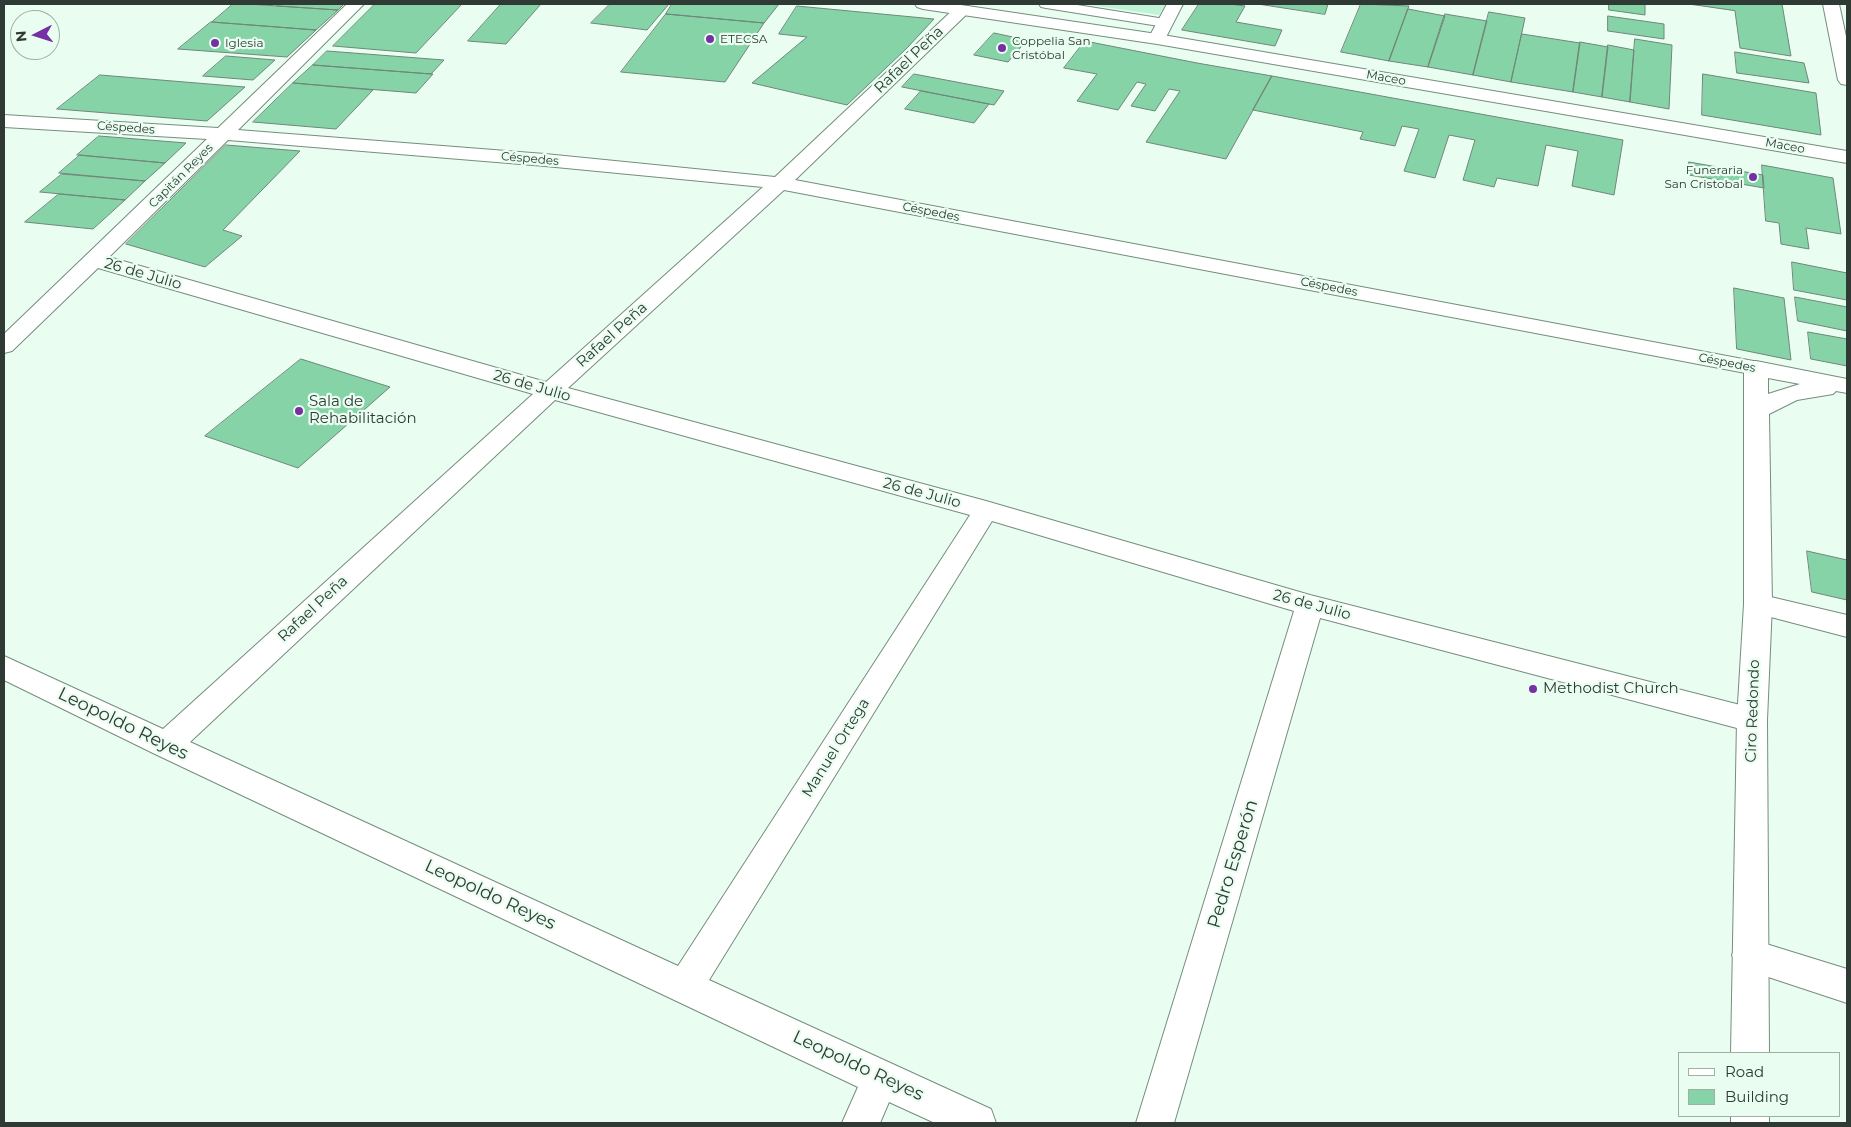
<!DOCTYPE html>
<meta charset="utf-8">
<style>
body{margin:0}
#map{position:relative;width:1851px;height:1127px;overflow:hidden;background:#e9fef1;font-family:Montserrat,sans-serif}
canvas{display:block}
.frame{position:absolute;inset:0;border:5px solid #303a34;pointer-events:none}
.legend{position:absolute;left:1678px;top:1052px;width:162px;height:65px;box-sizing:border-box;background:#e9fef1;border:1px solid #9fb0a5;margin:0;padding:6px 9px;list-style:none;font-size:15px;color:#303a34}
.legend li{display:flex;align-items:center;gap:10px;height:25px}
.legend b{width:25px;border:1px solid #9fb0a5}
.north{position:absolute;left:10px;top:10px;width:50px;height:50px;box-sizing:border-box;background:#e9fef1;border:1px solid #9fb0a5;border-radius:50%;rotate:265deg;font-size:14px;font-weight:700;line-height:20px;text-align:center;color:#303a34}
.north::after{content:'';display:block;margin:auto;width:18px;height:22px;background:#7630a4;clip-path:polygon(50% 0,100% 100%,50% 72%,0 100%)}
</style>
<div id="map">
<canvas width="1851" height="1127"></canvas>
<div class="frame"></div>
<ul class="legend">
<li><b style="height:6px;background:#fff"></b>Road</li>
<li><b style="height:14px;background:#86d3a8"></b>Building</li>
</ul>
<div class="north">N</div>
</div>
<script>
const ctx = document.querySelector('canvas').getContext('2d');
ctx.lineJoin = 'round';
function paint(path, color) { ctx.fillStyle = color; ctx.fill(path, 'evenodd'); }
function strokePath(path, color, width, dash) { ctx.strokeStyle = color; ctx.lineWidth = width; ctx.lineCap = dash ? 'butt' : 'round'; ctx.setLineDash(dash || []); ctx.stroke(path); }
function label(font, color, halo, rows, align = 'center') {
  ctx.font = font + ' Montserrat,sans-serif'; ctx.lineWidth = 4.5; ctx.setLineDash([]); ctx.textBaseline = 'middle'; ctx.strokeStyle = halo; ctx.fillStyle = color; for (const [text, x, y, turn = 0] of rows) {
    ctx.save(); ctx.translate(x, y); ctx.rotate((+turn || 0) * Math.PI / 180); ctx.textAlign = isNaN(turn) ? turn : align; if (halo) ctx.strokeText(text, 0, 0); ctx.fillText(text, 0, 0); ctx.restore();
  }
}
paint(new Path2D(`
 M1083 4H1166L1159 15Z`), '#c0f3d5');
const building = new Path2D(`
 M233 4H248L338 10 316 30 212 22Z
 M280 4H344L338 10 277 6Z
 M375 4H462L416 53 333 46Z
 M501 4H541L506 44 468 41Z
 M610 4H669L647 30 591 23Z
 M672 4H779L764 23 666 14Z
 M1199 4H1230L1245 6 1236 22 1282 30 1275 46 1182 30Z
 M1258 4H1328L1325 14Z
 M1361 4 1409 6 1389 61 1341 52Z
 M1609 4H1645V15L1609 10Z
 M1689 4H1782L1791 56 1740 48 1735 11Z
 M797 6 934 19 907 48 847 105 752 83 807 37 779 34Z
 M1408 9 1445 16 1428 67 1389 61Z
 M1489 12 1525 18 1511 82 1473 75Z
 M666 14 764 23 725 82 621 72Z
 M1445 14 1487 21 1473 75 1428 67Z
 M1608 16 1664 24V39L1608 31Z
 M211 22 316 30 287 57 178 49Z
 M994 33 1027 40 1008 62 974 55Z
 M1522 34 1580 43 1573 92 1511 82Z
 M1635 39 1672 45 1669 109 1630 102Z
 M1085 41 1197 63 1272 76 1226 159 1146 142 1180 91 1169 89 1155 111 1131 106 1146 84 1137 82 1118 110 1077 101 1097 74 1064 68Z
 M1580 42 1608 47 1602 97 1573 92Z
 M1608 45 1634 50 1630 102 1602 97Z
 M327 51 444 60 431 74 313 65Z
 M1735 52 1804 63 1809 83 1737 73Z
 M226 56 275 60 253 80 203 76Z
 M313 65 431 74H433L416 93 293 83Z
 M914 74 1004 91 994 105 902 87Z
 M1703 74 1816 93 1821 135 1702 115Z
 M100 75 245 87 207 121 57 109Z
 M1272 76 1623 140 1614 195 1572 186 1578 151 1546 145 1538 186 1497 178 1494 187 1463 180 1475 140 1449 135 1435 178 1404 171 1419 129 1402 126 1395 146 1360 139 1363 132 1253 110Z
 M293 83 373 90 336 129 253 122Z
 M921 91 989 104 974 123 905 109Z
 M99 136 186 143 165 163 77 155Z
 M226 145 300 151 223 230 242 236 205 267 126 244Z
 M80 155 165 163 145 181 59 173Z
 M1689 162 1763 175 1764 188 1689 175Z
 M1762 165 1833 178 1841 234 1806 228 1809 249 1781 244 1779 223 1766 221Z
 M62 174 145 181 125 200 40 192Z
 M59 194 125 200 93 229 25 222Z
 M1792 262 1847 273V300L1794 290Z
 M1734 288 1784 298 1791 360 1737 349Z
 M1795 297 1847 307V331L1798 321Z
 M1808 332 1847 339V366L1811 359Z
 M301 359 390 387 298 468 205 436Z
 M1807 551 1847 560V600L1812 592Z`);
paint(building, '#86d3a8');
strokePath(building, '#6f8778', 1);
const lane = new Path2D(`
 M1039 4H1071L1165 19 1170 20 1172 23 1170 26 1165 27 1046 8 1041 7Z`);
const street = new Path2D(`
 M347 4H364L238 130 545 154 775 177 957 6H969L971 9 969 12 795 180 1764 363 1768 368 1764 373 1756 375 784 190 568 388 986 501 1310 595 1752 708 1763 711 1767 720 1763 729 1752 732 1320 618 1174 1123H1136L1294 611 992 521 709 980 991 1109 996 1123H935L889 1102 880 1123H842L858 1087 155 754 4 680V656L163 729 533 394 98 268 12 351 4 353V334L207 139 4 127V115L218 128ZM228 140 545 166 763 187 546 382 109 257ZM555 400 970 515 678 966 190 742Z
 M1758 594 1847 615V637L1748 611 1744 604 1748 597Z
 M1750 939 1847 969V1003L1738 967 1732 955 1738 943Z`);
const secondary = new Path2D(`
 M1167 4H1183L1163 43H1151L1148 39Z
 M1823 4H1839L1847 41V85L1841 84 1838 80Z
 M1756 361 1847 379V393L1836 391 1833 394 1797 400 1769 414 1772 604 1767 720 1769 1053H1731L1737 720 1744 604V368L1748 363ZM1768 378 1800 384 1768 394Z
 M1731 1116H1769V1123H1731Z`);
const primary = new Path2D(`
 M915 4H954L1157 34 1847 151V163L1157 44 923 9 917 7Z`);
strokePath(lane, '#758d7e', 2);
strokePath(street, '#758d7e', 2);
strokePath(secondary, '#758d7e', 2);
strokePath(primary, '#758d7e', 2);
paint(lane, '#fff');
paint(street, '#fff');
paint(secondary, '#fff');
paint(primary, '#fff');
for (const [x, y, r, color] of [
 [710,39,5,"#7630a4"],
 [215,43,5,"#7630a4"],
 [1002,48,5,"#7630a4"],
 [1753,177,5,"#7630a4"],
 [299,411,5,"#7630a4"],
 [1533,689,5,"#7630a4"]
]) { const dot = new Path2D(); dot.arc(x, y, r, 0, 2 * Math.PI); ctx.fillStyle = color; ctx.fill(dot); strokePath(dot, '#e9fef1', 2); }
label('12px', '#303a34', '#e9fef1', [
 ["ETECSA",720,39],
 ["Coppelia San",1012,41],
 ["Cristóbal",1012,55],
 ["Iglesia",225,43],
 ["Funeraria",1743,170,"right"],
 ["San Cristobal",1743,184,"right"]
], 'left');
label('12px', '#303a34', '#e9fef1', [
 ["Maceo",1386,78,10],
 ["Céspedes",126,128,4],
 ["Maceo",1785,146,10],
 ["Céspedes",530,159,5],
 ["Capitán Reyes",181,176,-45],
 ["Céspedes",931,212,11],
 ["Céspedes",1329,287,11],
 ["Céspedes",1727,363,11]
]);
label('15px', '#303a34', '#e9fef1', [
 ["Rafael Peña",909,60,-44],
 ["26 de Julio",143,274,16],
 ["Rafael Peña",612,335,-42],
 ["26 de Julio",532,386,16],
 ["26 de Julio",922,493,15],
 ["26 de Julio",1312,605,15],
 ["Rafael Peña",313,609,-43],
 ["Ciro Redondo",1753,711,-88],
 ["Manuel Ortega",836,748,-58]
]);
label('15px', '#303a34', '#e9fef1', [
 ["Sala de",309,402],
 ["Rehabilitación",309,419],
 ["Methodist Church",1543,689]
], 'left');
label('18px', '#303a34', '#e9fef1', [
 ["Leopoldo Reyes",123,724,26],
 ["Pedro Esperón",1233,864,-73],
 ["Leopoldo Reyes",490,895,25],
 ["Leopoldo Reyes",858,1066,25]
]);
</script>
